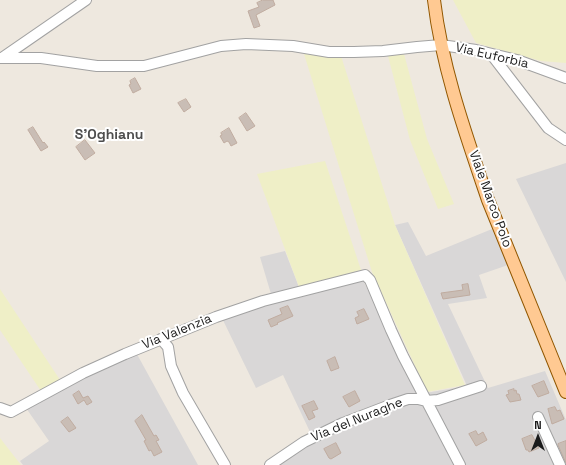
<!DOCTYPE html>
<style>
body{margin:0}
#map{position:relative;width:566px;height:465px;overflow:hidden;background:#eee8df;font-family:"Space Grotesk",sans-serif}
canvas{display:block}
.north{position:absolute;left:518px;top:417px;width:40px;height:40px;-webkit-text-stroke:3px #fff;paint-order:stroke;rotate:0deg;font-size:11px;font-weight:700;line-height:16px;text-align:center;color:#1b1b1b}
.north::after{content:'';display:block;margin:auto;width:14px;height:18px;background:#1b1b1b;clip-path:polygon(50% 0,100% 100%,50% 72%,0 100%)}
</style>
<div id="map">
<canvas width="566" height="465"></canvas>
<div class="north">N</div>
</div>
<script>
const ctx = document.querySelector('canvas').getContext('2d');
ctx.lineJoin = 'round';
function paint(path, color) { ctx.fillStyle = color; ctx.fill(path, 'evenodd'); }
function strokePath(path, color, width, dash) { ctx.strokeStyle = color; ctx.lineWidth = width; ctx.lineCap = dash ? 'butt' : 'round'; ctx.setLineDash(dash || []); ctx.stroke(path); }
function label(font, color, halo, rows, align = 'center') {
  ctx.font = font + ' "Space Grotesk",sans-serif'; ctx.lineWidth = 4; ctx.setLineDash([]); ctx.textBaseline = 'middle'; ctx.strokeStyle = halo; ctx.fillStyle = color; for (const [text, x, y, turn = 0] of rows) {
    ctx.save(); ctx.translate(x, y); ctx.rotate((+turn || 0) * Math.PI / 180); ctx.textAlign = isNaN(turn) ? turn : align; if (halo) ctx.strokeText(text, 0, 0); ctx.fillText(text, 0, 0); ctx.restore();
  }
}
paint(new Path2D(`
 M566 163V282L516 179Z
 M408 222 426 256 492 229 508 265 479 275 487 298 448 304 488 388 545 371 566 420V465H264L311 434 283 375 256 388 219 312 271 294 260 257 285 251 299 287 359 272 419 394 467 386 395 225Z
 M133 347 198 465H23L20 461 49 441 26 408Z`), '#d9d7d7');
paint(new Path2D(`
 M453 0H566V63L541 61 476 43Z
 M304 54 341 56 395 225 465 385 427 392 372 272Z
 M404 54 427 139 454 204 438 209 410 140 388 56Z
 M325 161 361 270 299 287 257 174Z
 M0 289 62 383 43 394 0 330Z
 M0 438 21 465H0Z`), '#efefc7');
const building = new Path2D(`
 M263 0H273L275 5 256 15 260 26 254 28 248 11 259 7 257 3Z
 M135 78 141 89 133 93 129 85 131 84 130 81Z
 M186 99 191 107 184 112 178 103Z
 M246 113 255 126 247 131 239 118Z
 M33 127 43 143 44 142 48 147 41 151 28 130Z
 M229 128 237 143 231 146 229 142 227 141 224 143 220 136 222 135 221 133Z
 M85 140 95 153 85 160 76 147Z
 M468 284 470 295 443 299 441 293 463 290 462 285Z
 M288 306 293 316 277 323 278 324 271 327 268 320 282 314 280 309Z
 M364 309 369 319 357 324 355 318 359 316 357 312Z
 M335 357 339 368 331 371 327 361Z
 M544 381 549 393 538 397 532 386Z
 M514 389V391L516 390 517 394H519L521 400 510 402 506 395 509 394 508 391Z
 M79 391 83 398 88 396 92 402 87 405 84 400 78 404 73 395Z
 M355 391 360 401 349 407 343 397Z
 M314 401 318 409 312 411 315 417 309 420 302 406Z
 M555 407 557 411 560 410 564 419 552 424 548 409Z
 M142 415 154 436 156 435 159 440 156 441 162 452 154 456 151 450 149 451 144 441 146 440 135 421Z
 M68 417 76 428 69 432 61 422Z
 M476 431 478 435 483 432 487 440 476 446 469 434Z
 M532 435 539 448 529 452 528 450H526L522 439Z
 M566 441V463L558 445V444Z
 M336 443 341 453 331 459 329 458 324 449Z`);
paint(building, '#c9bdb5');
strokePath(building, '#c0aca0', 1);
const minor = new Path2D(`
 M491 54 548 128 566 140
 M0 58H41L97 66H144L221 46 246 44 293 46 329 52H354L383 51 417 47 441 45 476 50 517 60 566 78
 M2 58 86 0
 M161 339 168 347 171 366 183 393 225 465
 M0 408 11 412 83 373 125 354 216 317 263 301 365 275 370 280 391 330 403 356 460 465
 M538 417 560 465
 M270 465 304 442 343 423 390 405 408 399H418L426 401 438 400 481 386`);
const major = new Path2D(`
 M434 0C442 68 466 135 488 200L566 392`);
strokePath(minor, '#a2a2a2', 12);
strokePath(major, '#915700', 14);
strokePath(minor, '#fff', 10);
strokePath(major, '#ffc992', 12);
label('13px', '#1b1b1b', '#fff', [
 ["Via Euforbia",492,56,13],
 ["Viale Marco Polo",490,199,70],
 ["Via Valenzia",177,332,-22],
 ["Via del Nuraghe",357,420,-22]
]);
label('bold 14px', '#4e4e4e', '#fff', [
 ["S'Oghianu",109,135]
]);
</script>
